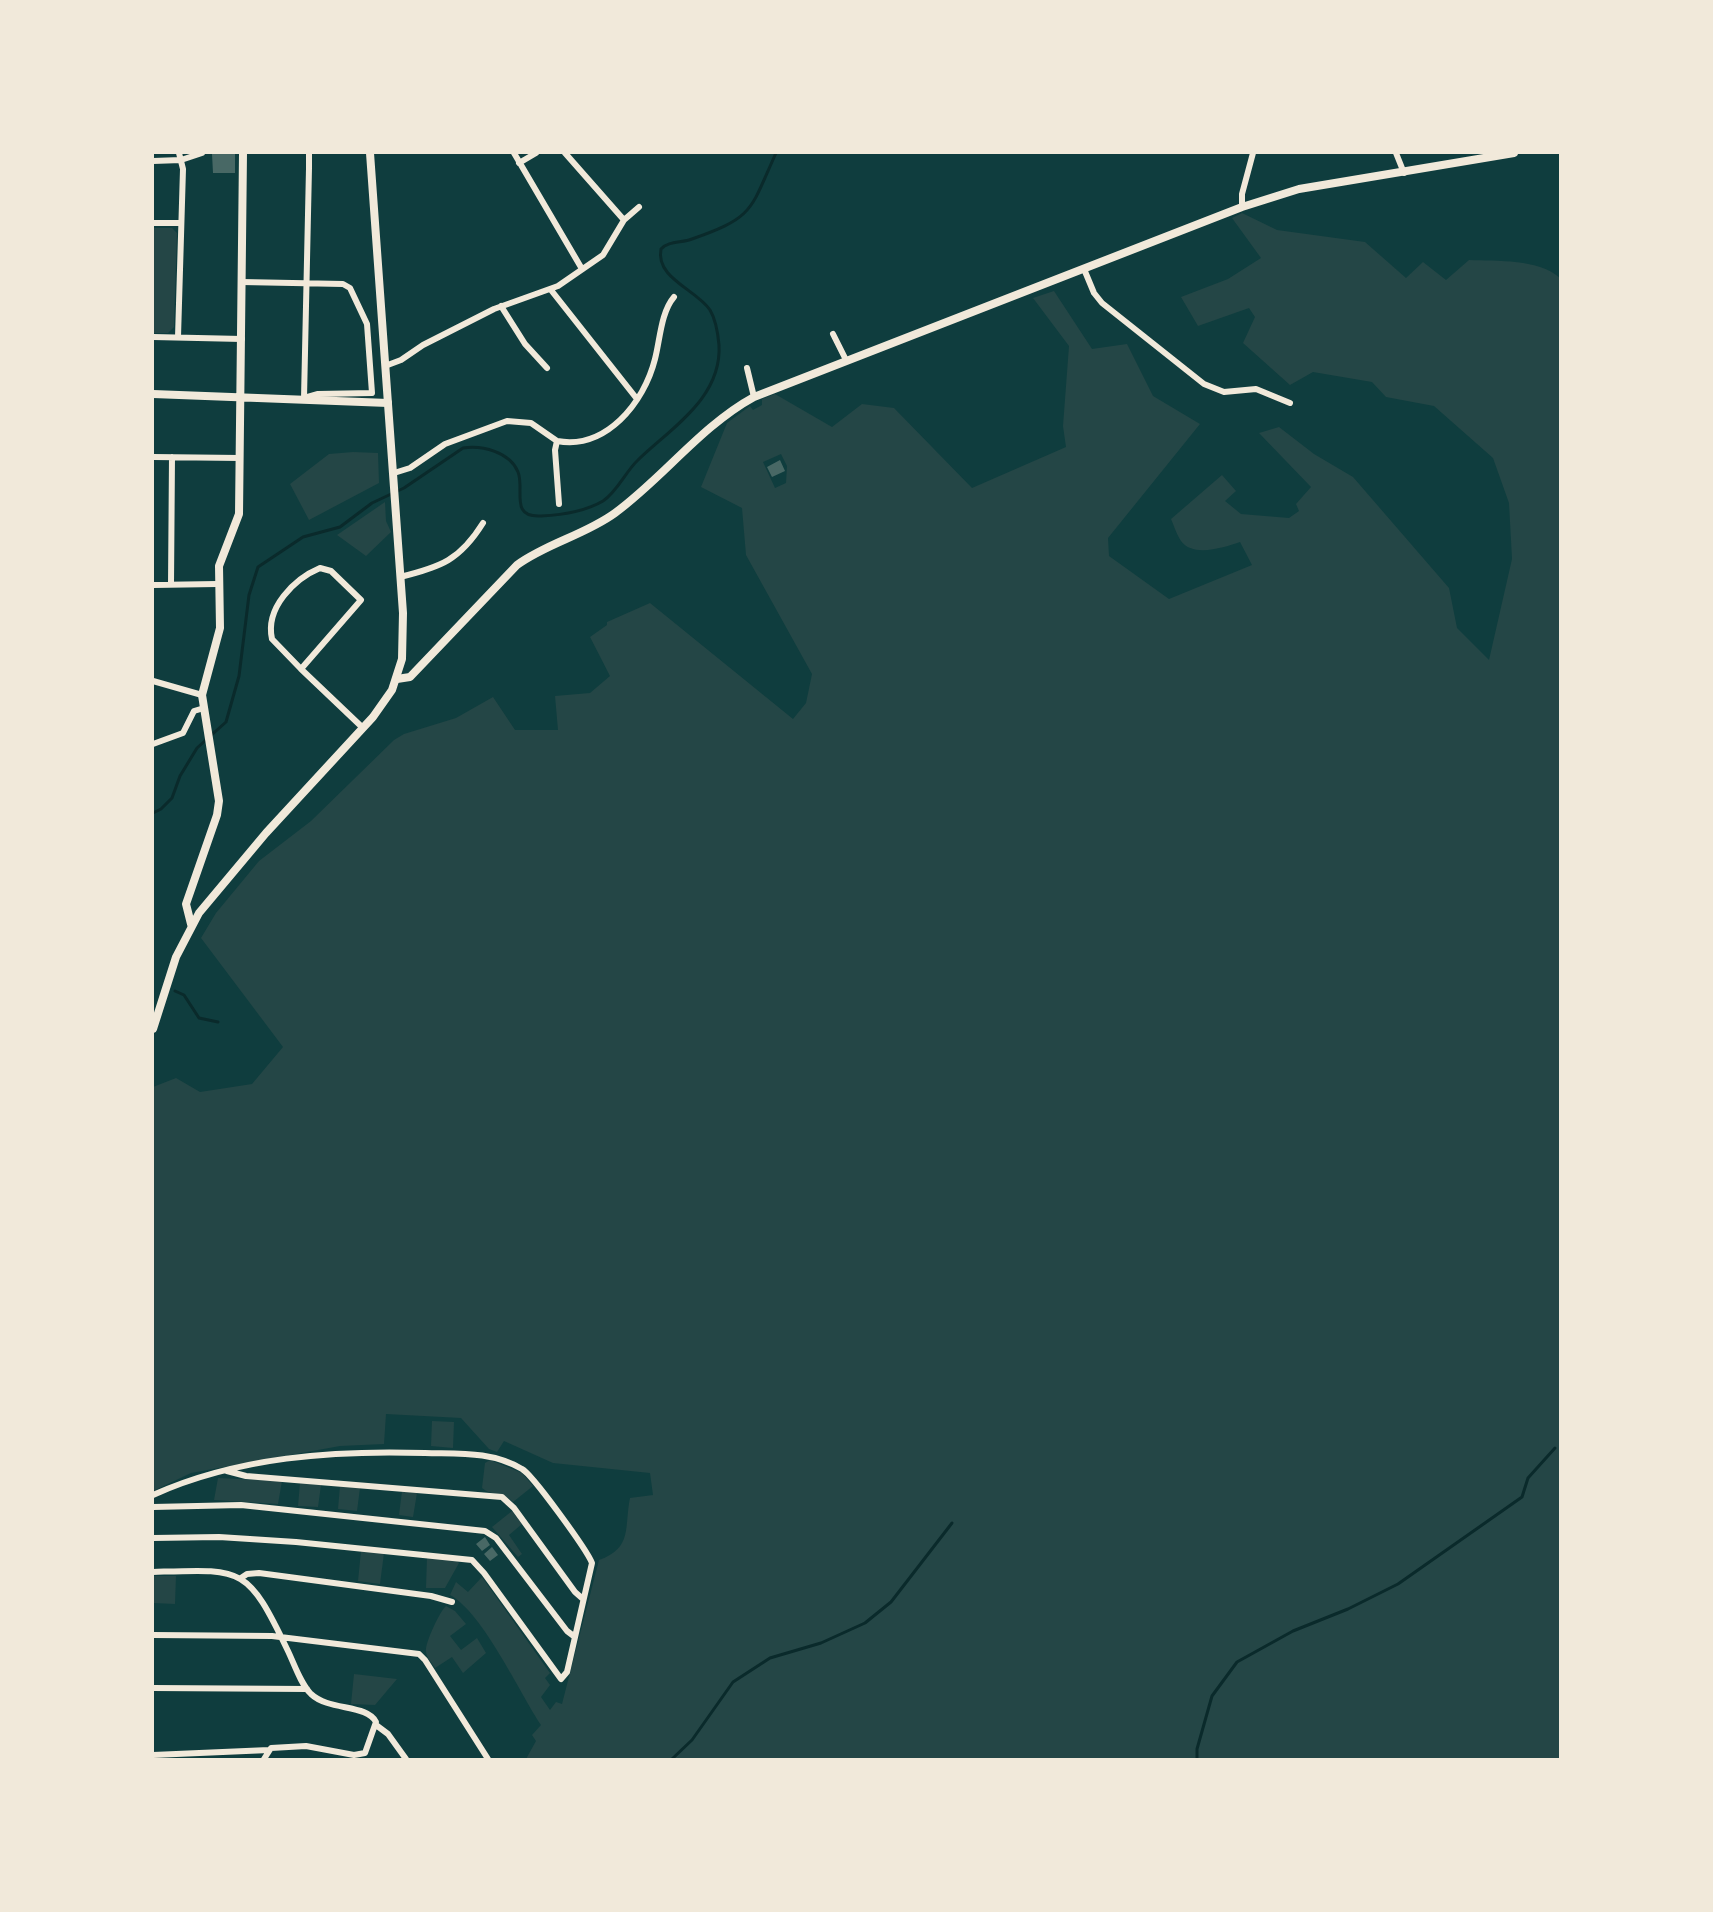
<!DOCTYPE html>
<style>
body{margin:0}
#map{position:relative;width:1713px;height:1912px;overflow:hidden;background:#0f3d3e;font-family:Lato,sans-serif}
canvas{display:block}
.frame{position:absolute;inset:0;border:154px solid #f1e9da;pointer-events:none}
</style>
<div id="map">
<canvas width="1713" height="1912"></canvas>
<div class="frame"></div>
</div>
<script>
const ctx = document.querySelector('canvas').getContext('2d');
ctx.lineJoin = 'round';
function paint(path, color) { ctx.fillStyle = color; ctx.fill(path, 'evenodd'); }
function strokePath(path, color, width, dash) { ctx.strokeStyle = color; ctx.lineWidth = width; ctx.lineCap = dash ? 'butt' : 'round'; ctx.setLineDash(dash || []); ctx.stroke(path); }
paint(new Path2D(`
 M1242 213 1277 230 1365 242 1406 278 1423 262 1446 280 1469 260C1497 261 1539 259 1560 278V1759H526L536 1741 532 1735 541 1725C519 1692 483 1613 450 1595L456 1582 468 1592 482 1577 550 1673 545 1678 550 1685 541 1697 550 1710 556 1702 562 1704 599 1560C633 1548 624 1527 630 1498L653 1495 650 1473 553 1463 504 1441 497 1452 489 1449 461 1418 386 1414 384 1444 340 1446 191 1473 153 1491V1087L176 1078 200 1092 252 1084 283 1047 201 938 216 913 259 861 311 821 394 740 404 734 456 718 493 697 515 730H558L555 696 590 693 610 676 590 637 607 625V622L650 603 793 719 806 703 812 674 746 555 742 508 701 487 727 423 750 406 753 410 762 405V399L775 394 832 427 862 404 894 408 972 488 1066 447 1063 426 1069 346 1033 298 1054 291 1092 349 1127 344 1153 396 1200 424 1108 538 1109 556 1169 599 1252 565 1240 542C1225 547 1193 558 1181 541 1177 535 1174 526 1171 519L1222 475 1236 491 1225 501 1241 514 1289 518 1299 511 1296 504 1311 487 1259 433 1279 427 1314 454 1353 477 1449 588 1457 628 1489 660 1512 559 1509 503 1493 458 1434 406 1386 397 1372 382 1313 372 1290 385 1243 343 1255 317 1249 308 1198 326 1181 297 1228 279 1261 258 1232 218ZM781 454 787 466 786 483 775 488 763 462Z
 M153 228H172L177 233 174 327 168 333H153Z
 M353 452 378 453 379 483 309 520 290 484 329 454Z
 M385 502 386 521 391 532 366 556 337 535Z
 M432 1421 454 1422 453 1448 431 1446Z
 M490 1460 522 1473 533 1486 513 1502C504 1492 491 1496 482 1488L485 1463Z
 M218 1478 282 1481 278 1504 214 1500Z
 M300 1483 321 1485 318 1507 298 1506Z
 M340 1486 360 1488 357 1511 338 1509Z
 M402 1491 417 1493 413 1517 399 1515Z
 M512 1511 522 1524 509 1535 522 1554 518 1557 492 1527Z
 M361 1551 384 1553 380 1584 358 1581Z
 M427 1557 456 1560 459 1563 445 1588H426Z
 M153 1576H176L175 1604 153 1603Z
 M446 1606 455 1611 466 1624 450 1636 461 1650 477 1638 486 1653 463 1673 452 1657 435 1668C432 1663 426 1657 426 1651 425 1643 440 1611 446 1606Z
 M354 1674 397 1679 375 1705 351 1704Z`), '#244646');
strokePath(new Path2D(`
 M153 813 161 809 172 798 180 776 197 748 226 722 239 676 249 595 258 567 303 537 340 527 372 503 404 488 463 448C482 445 510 452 518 472 525 489 509 518 541 516 561 515 586 511 603 501 617 492 626 471 638 460 671 428 722 398 719 345 718 334 716 320 710 310 697 290 655 278 661 249 668 241 682 243 692 239 755 217 750 210 776 153
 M175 991 184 995 199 1018 218 1022
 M672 1759 692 1740 733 1682 770 1658 821 1643 865 1623 891 1602 952 1523
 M1197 1759V1749L1212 1696 1237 1662 1293 1631 1348 1609 1398 1584 1522 1497 1528 1478 1555 1448`), '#0a2a2b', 3);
paint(new Path2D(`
 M215 153H235V173H213L212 154Z
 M780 460 785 471 772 477 767 467Z
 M485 1537 490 1545 482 1551 476 1544Z
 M492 1547 498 1555 490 1561 484 1554Z`), '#486865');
strokePath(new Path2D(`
 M514 153 582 269
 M565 153 624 220
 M1396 153 1404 173
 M153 161 181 160 202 153
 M519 163 536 153
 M1242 207V194L1253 153
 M153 223H181
 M1084 269 1094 293 1102 303 1204 384 1224 392 1256 389 1290 403
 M242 282 343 284 350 288 367 324 372 393 318 394 304 398 309 168V153
 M551 290 637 399
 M501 306 525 344 547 368
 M833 334 846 360
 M153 337 242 339
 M178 337 183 169 179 153
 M385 366 401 360 423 345 494 309 558 286 603 255 624 220 639 207
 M747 368 754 397
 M557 441 555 450 559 504
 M153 457 240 458
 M394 473 410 468 445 444 507 421 531 423 557 441C606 450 644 403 655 359 660 340 661 312 674 297
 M320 568 331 571 361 600 301 669 272 639C265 608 294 579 320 568Z
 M400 577C441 567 460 560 483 523
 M171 584 172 457
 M153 585 217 584
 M301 669 363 728
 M153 681 202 695
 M153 744 183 733 194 711 204 708
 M227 1471 246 1476 502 1497 514 1508 575 1592 583 1599
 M153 1495C237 1457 334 1450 425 1453 459 1454 491 1451 522 1469 532 1474 587 1550 592 1563L567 1672 561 1679 484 1573 472 1560 296 1542 219 1537 153 1538
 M153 1507 241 1505 485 1531 496 1538 567 1631 575 1637
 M153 1572C242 1569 247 1565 287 1649 294 1663 300 1683 311 1694 329 1711 367 1704 376 1722L365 1753 354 1755 306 1746 271 1748 264 1759
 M241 1578 247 1574 259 1573 431 1596 452 1602
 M153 1635 272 1636 419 1654 425 1660 488 1759
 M153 1688 307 1689
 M376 1725 388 1734 406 1759
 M153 1755 269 1750`), '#f1e9da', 6);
strokePath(new Path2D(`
 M153 394 388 403
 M397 679 410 677 517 565C547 543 585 535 615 513 663 478 701 426 754 397L1242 207 1299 189 1514 153
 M191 924 186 904 217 815 219 801 202 695 220 628 219 566 239 514 243 153`), '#f1e9da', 8);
strokePath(new Path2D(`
 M153 1029 176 957 199 913 266 833 373 717 392 690 402 659 403 613 370 153`), '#f1e9da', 8);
</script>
